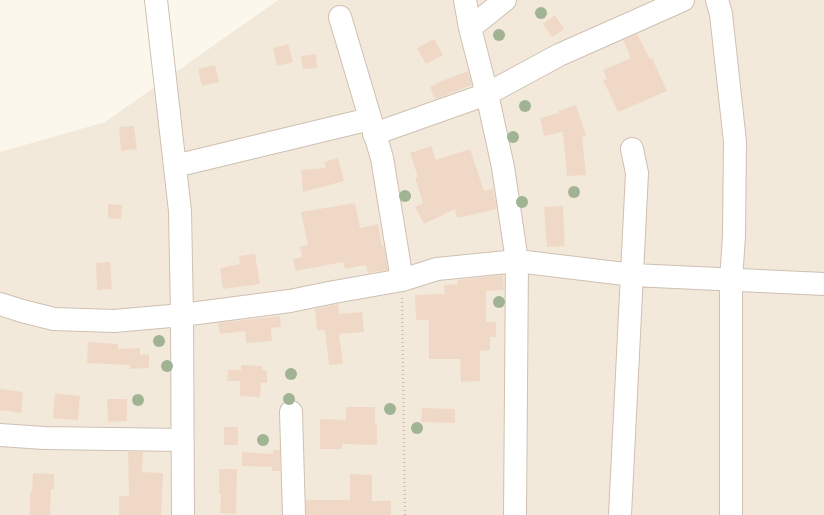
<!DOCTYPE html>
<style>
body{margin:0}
canvas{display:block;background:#fcf7ec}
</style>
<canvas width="824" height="515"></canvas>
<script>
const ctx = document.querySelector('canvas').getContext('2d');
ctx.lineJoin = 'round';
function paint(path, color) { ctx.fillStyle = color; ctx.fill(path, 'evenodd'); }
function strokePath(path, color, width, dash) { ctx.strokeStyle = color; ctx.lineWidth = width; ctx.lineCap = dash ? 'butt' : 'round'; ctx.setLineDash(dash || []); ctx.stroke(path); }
paint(new Path2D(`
 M278 0H824V515H0V152L105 122Z`), '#f3e9db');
paint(new Path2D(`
 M555 15 564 29 552 37 543 24Z
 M637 34 650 59 652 58 667 91 618 112 603 80 607 79 603 70 631 58 623 40Z
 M434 39 443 55 426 64 417 48Z
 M288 44 293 62 277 66 273 48Z
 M316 54 317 68 303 69 301 56Z
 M215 65 219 82 202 86 198 69Z
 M468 71 472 85 435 99 430 87 437 84 436 83Z
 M576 105 586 135 582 136 586 175 567 176 563 132 544 136 540 118 559 113 558 111Z
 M134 126 137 149 121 151 119 127Z
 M431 146 436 160 470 149 484 191 493 189 497 209 457 218 455 209 424 224 415 207 423 203 415 178 418 177 410 153Z
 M338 158 344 181 303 192 301 170 326 168 324 162Z
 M355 203 360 228 378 224 382 246H384L388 270 368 273 366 265 345 269 343 262 296 271 293 259 302 257 300 247 308 245 301 212Z
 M108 204 122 205 121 219 108 218Z
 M563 206 565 246 547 247 544 207Z
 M255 254 260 284 223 289 220 268 240 264 239 256Z
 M110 262 112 289 97 290 96 263Z
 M503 275 504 290 486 291V322H496V337H490V350L480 351V381L461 382 460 359H429V320H416L415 295 445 294 444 285 458 284 457 280Z
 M338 304 339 314 362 312 364 332 339 334 343 364 329 365 325 330H317L315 309Z
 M280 316 281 327 271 328 272 341 246 343 245 331 220 334 218 323Z
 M88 342 118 344V349L140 348V355L149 354V368L130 369V365L87 363Z
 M241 365 262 366V370L267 371V383H261L260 397 240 396V381H227L228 370H241Z
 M0 389 23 392 21 413 0 410Z
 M55 393 80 396 78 420 53 418Z
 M107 399H127V421L108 422Z
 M346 407H375V423H377V445L342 444V449H320V419L346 420Z
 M422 408 455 409V423L421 422Z
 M224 427H238V445H224Z
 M273 450H280V471H272V467L242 466V452L273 454Z
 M128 452H143L142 472 163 473 161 515H119V496H129Z
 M219 469H237L236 514 220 513 221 494H219Z
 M33 473 54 474V489H51L50 515H30V492H32Z
 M350 474 372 475V501H391V515H306V500H350Z`), '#efd9c6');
const minor = new Path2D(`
 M156 0 180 211 182 315 183 515
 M465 0 470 28 487 94 503 167 517 261 515 515
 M717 0 721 14 735 142 734 236 731 280V515
 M340 17 382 158 402 280
 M470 28 505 0
 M374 134 487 94 559 55 683 0
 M175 166 370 119
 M0 304 22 311 54 319 114 321 182 315 290 301 334 292 402 280 437 269 517 261 633 275 824 284
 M291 412 294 515
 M0 435 44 438 182 440
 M620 515 637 173 632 149`);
strokePath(minor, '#cec0b2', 24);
strokePath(new Path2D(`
 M402 298 405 515`), '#d5bca8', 2.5, [1, 3]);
strokePath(minor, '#fff', 22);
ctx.fillStyle = '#a0b392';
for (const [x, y] of [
 [541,13],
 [499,35],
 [525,106],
 [513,137],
 [574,192],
 [405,196],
 [522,202],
 [499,302],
 [159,341],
 [167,366],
 [291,374],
 [289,399],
 [138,400],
 [390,409],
 [417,428],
 [263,440]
]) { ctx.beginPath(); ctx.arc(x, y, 6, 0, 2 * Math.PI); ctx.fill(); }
</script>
